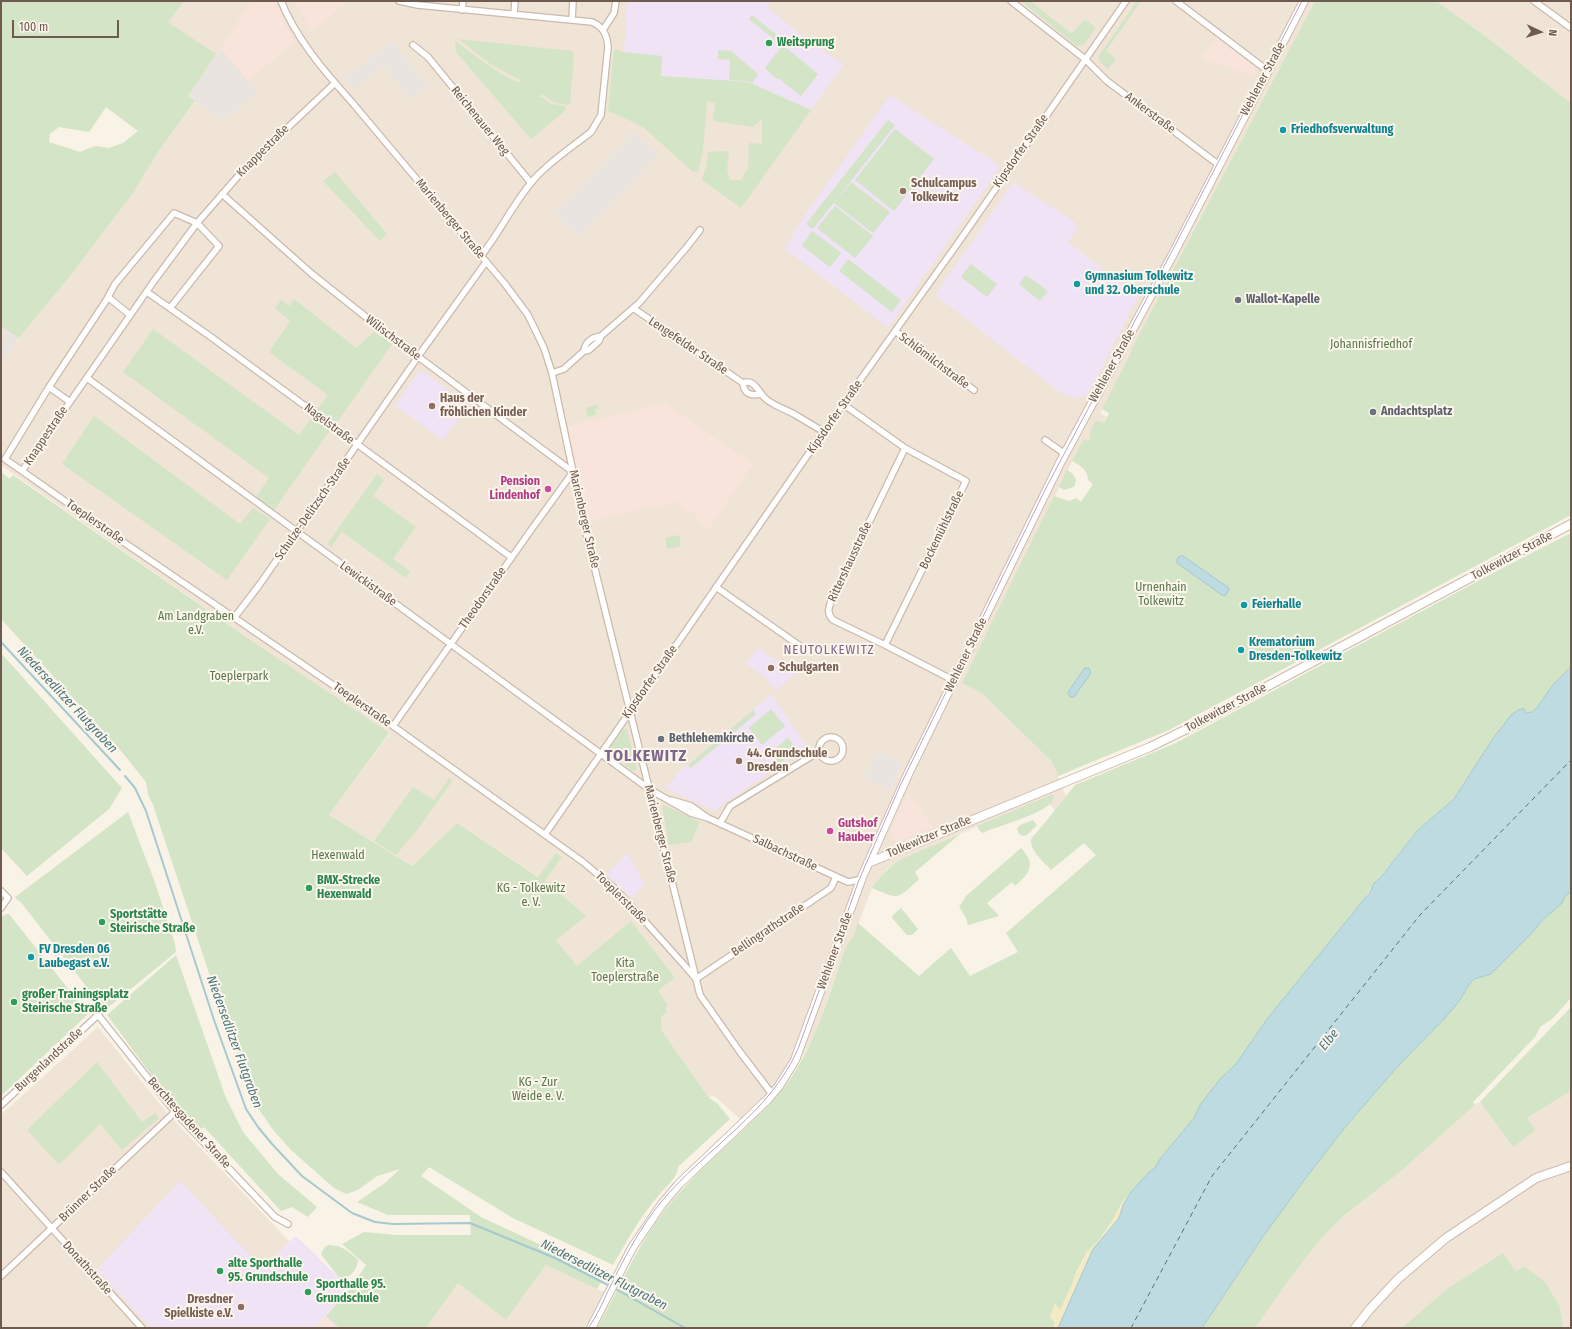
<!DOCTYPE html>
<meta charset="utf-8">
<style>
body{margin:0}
#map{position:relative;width:1572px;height:1329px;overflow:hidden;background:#f9f2e6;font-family:"Fira Sans Condensed",sans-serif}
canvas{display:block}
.frame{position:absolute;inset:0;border:2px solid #6f5a4f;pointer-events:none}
.north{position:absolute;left:1520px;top:12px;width:40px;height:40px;-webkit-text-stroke:3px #fcf6ec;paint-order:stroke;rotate:94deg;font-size:11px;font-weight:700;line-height:16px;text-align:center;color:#6f5a4f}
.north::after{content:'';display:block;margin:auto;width:14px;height:18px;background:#6f5a4f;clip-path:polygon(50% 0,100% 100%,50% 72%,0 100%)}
.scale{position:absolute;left:12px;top:20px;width:107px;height:18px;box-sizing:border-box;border:2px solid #6f5a4f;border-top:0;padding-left:5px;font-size:12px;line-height:14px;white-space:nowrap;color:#6f5a4f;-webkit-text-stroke:3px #fcf6ec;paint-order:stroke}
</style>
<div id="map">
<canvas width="1572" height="1329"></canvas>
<div class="frame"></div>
<div class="north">N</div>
<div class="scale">100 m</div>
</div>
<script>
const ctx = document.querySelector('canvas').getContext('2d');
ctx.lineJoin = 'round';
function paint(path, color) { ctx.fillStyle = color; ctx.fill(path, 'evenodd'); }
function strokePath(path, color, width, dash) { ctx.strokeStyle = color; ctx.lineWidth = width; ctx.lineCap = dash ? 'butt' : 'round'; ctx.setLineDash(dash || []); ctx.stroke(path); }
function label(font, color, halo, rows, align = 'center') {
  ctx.font = font + ' "Fira Sans Condensed",sans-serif'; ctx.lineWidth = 4; ctx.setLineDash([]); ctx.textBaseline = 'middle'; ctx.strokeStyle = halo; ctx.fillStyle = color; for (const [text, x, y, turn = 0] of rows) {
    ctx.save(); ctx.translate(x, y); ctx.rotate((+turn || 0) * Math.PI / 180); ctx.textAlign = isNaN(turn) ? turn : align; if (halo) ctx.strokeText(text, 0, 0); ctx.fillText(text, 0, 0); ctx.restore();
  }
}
paint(new Path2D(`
 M184 1H1315L1132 348V353L1100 413 1107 417 1104 423 1089 435 1092 438 1090 441 1087 440 1082 442 962 683 983 694 1052 762 1066 796 1055 810 1044 798 903 858 887 869 872 888 853 937 846 946 815 1034 804 1054 782 1091 748 1126 713 1095 709 1098 662 1031 661 1017 667 1012 617 1019 556 940 545 881 562 857 556 853 539 877 457 823 412 866 329 815 389 734 249 639 1 465V364L19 338 71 275 133 193 158 152 195 102 167 22Z
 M1436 1H1571V103L1488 38Z
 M98 1027 167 1113 290 1242 262 1268 97 1269 151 1328H1V1115Z
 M1571 1091V1162L1510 1191 1445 1235 1426 1249 1396 1277 1368 1306 1350 1328H1255L1291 1277 1320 1240 1342 1217 1400 1172 1475 1105 1480 1102 1513 1147 1527 1118Z
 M1571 1169V1328H1359L1372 1312 1399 1282 1448 1240 1537 1182 1545 1177Z
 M546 1265 604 1292 585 1328H426L458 1283 506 1320Z`), '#f0e4d6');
paint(new Path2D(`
 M251 1H274L294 42 248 81 221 49Z
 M295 1H349L312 31Z
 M1216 37 1256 68 1257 72 1254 76 1201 58Z
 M664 403 753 464 707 531 692 511 688 514 676 502 584 522 563 427Z
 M908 793 922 809 920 810 933 827 895 842 890 833Z
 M326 1316 339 1328H314Z`), '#f8e4db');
paint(new Path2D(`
 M392 42 428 86 412 100 383 65 354 90 343 78 345 73 352 74 388 43Z
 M221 49 258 93 223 121 188 96Z
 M633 132 659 154 579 237 554 214Z
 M1 326 19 338 1 364Z
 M877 749 902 763 889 791 863 777Z`), '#eae4e0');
paint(new Path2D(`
 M627 1H772L767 7 810 42 844 64 811 110 748 82 661 76 624 52Z
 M890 95 1001 166 888 328 785 249 804 216Z
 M1013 182 1075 222 1078 228 1068 242 1119 282 1140 293 1087 396 1074 398 1063 395 935 295Z
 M422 370 469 405 443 440 395 406 419 371Z
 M757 648 797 673 776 691 764 677 746 664Z
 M772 694 808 748 727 801 719 807 717 812 666 788V786L676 777 675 775Z
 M627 853 645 886 631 898 607 875Z
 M180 1181 262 1268 296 1236 350 1289 314 1328H151L97 1269Z`), '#efe3f5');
paint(new Path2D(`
 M1 1H184L168 22 216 54 188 96 195 101 158 152 133 193 71 275 19 338 1 326ZM106 107 138 131 123 143 109 148 95 146 80 152 49 142 50 134 59 127 89 132Z
 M1021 1H1030L1072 34 1085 19 1096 28 1084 44 1077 46Z
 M1137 1H1141L1106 51 1116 59 1108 69 1100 62 1098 57Z
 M1315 1H1436L1488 38 1571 103V515L1169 730 1058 776 1052 762 983 694 962 683 1054 496 1069 501 1076 498 1081 502 1093 484 1088 480C1088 470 1080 465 1072 461L1082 442 1085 439 1089 441 1091 437 1089 434 1095 422 1097 421 1104 423 1109 413 1102 409 1131 353 1132 348Z
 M752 15 778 36 775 40 749 19Z
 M459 39 572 51 574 55 570 104 568 105 553 102 542 94 539 97H542L551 104 565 106V111L531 139 456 52 455 43 457 42C477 57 496 73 520 83V80L489 63Z
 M782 46 785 48V47L818 74 801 96 778 78 777 79 765 68Z
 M614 49 624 52 662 56 661 76 748 82 811 110 741 208 702 180 706 167 708 152 729 151 727 170 730 180H741L748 168 749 143 762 144V119L753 127 715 121 713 118 715 103 707 101 703 150 698 172H693L644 128 631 121 608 111Z
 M718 50 731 51 758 74 752 83 747 81 729 80 730 60 718 59Z
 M888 120 895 125 813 229 806 224Z
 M895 129 934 159 894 211 855 180Z
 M335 172 387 234 380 241 323 181Z
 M851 182 890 212 873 233 834 203Z
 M835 206 873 236 855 258 817 228Z
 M812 231 841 253 830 267 802 246Z
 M848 259 901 300 892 312 839 271Z
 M971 264 997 284 987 297 961 277Z
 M1026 275 1048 291 1040 301 1019 284Z
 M294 299 356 348 374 332 392 344 336 424 317 410 328 395 269 352 290 321 275 308 281 300 289 306Z
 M153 329 299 435 312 417 330 430 274 510 256 497 269 478 123 372Z
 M598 404 599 409H595L596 415 588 417 586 408Z
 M94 416 240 524 253 508 270 519 227 580 62 464Z
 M1067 470 1073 474 1076 480 1074 487 1064 490 1059 487Z
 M1 472 10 479 13 475 249 639 389 733 329 815 412 866 457 823 538 877 556 853 562 857 545 881 586 916 556 940 577 966 631 921 675 978 658 990 668 1006 665 1008 667 1012 661 1017 662 1031 709 1098 717 1103 730 1119 678 1167C677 1179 666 1186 659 1195 640 1216 627 1241 613 1265L513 1218 429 1167 421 1176 481 1217 605 1275 597 1289 546 1265 506 1320 458 1283 426 1328H339L326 1316 350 1289 366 1265 342 1244 364 1232 397 1235H471L470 1215H388L357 1202 385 1183 400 1169 377 1176 358 1190 346 1194 334 1188 291 1150 274 1131 255 1104 209 973 153 805 148 794 146 782 117 746 1 619Z
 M377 474 384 480 373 496 416 527 393 559 410 571 406 578 342 532 331 547 327 544Z
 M1571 533V667L1553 685 1536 709 1529 713 1524 711 1511 715 1492 740 1454 799 1418 830 1379 878C1373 883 1367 896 1361 903L1267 1019 1236 1064 1220 1079 1200 1105 1194 1118 1160 1159 1155 1168 1149 1172 1141 1182 1123 1201 1112 1221 1099 1240 1086 1253 1076 1273 1072 1286 1060 1310 1055 1304V1323L1053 1328H597C617 1293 633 1255 656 1222 688 1177 734 1141 772 1102 812 1059 827 1000 846 946L853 937 858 923 919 976 951 948 970 976 1018 952 1006 933 1096 855 1084 843 1051 870C1044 862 1030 851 1031 839L1047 820 1075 785 1176 743 1495 572Z
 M679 535 681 546 667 549 665 538Z
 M1 653 122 788 109 809 27 876 1 848Z
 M771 709 785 726 762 745 749 728Z
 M753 710 756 714 691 768 688 765Z
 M624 729H627L637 769 635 771H633L617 758 616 755 610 751 611 746Z
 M788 738 797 749 779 764 770 753Z
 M449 778 452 781 418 829 396 855 374 841 413 787 434 800Z
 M1053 794C1054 798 1053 802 1049 805 1037 815 1003 825 987 831L983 833 979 830 977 826Z
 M664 805 700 822 691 842 669 845 662 806Z
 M128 812 154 880 175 944 176 952 105 1010 61 954 56 957 54 954 58 950 20 901H18L15 897Z
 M1033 820 1037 825 1027 835 1023 836 1019 834 1017 829 1020 825Z
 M960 834 915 872 919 879C896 900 901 900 872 888 881 875 890 866 903 858Z
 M1021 848C1036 864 1031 872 1015 886L1012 882 987 903 999 916 968 925 966 918 959 906 962 903 966 896Z
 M1571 891V998L1552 1019 1540 1027 1535 1037 1473 1102 1475 1105 1400 1172 1342 1217 1320 1240 1291 1277 1255 1328H1202L1262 1238 1305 1179 1347 1125 1399 1065 1446 1017 1460 1000 1470 983 1473 979 1491 974 1530 935Z
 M901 908 918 929 912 935H907L892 918 893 915Z
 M7 914H9L88 1014 1 1096V917Z
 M176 955 226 1098 243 1132 278 1174 317 1207 308 1217 292 1207 281 1211 204 1127 198 1131 179 1112 107 1015Z
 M1571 1007V1091L1527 1118 1535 1130 1513 1147 1480 1102Z
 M97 1062 142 1122 155 1113 159 1118 122 1150 100 1124 59 1165 27 1130Z
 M328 1245C341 1245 349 1251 358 1260 357 1270 353 1273 345 1279L339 1278 321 1254 324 1248Z
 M1503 1253 1515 1271 1525 1267 1545 1282 1560 1307 1563 1328H1402L1447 1289Z`), '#d3e4c7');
paint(new Path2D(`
 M1131 1192 1123 1205 1119 1218 1105 1234 1058 1328H1053L1055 1323 1050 1317 1055 1303 1060 1310 1086 1253 1099 1240 1112 1221 1123 1201Z`), '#f4eac5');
const water = new Path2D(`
 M1180 556H1183L1229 588V590L1225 596 1222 595 1177 563V560Z
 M1571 667V891L1564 898 1562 903 1544 919 1530 935 1491 974 1474 979 1470 983 1460 1000 1446 1017 1399 1065 1347 1125 1305 1179 1262 1238 1202 1328H1058L1093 1249 1119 1218 1123 1205 1131 1192 1149 1172 1155 1168 1160 1159 1194 1118 1200 1105 1220 1079 1236 1064 1267 1019 1370 892 1374 883 1380 878 1418 830 1454 799 1492 740 1511 715 1520 709H1524L1526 713 1532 712 1536 709 1553 685Z
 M1085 668H1089L1091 673 1074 697H1070L1068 693Z`);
paint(water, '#bddbe0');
strokePath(water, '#a5c9d0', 1);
strokePath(new Path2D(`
 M1 642 120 770
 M125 776 135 788 146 811 214 1020 246 1109 258 1127 272 1144 302 1176 352 1213 375 1222 393 1224 470 1223 555 1258 610 1286
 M614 1288 685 1328`), '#a5c9d0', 2);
strokePath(new Path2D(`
 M1131 1328 1212 1176 1420 915 1571 760`), '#4c767f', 1, [5, 4]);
const street = new Path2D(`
 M281 1C296 38 323 70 350 100L505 284 528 315 544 348 552 373 586 533 700 995 740 1052 772 1094
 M399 1 418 5 592 22C603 27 607 34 608 47L601 115 591 132C572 147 552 160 536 177 514 201 501 231 481 256
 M1011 1 1085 59 1107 81 1219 165
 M1176 1 1268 71
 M1534 1 1571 28
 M462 10 463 1
 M514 14 515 1
 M572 20 573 1
 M603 30 614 13 616 1
 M413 45 428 57 531 183
 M222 194 312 274 381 329 573 472 531 530 393 726
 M147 292 211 337 511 557
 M108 297 130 315
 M170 308 219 246 197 223 174 213 115 284 107 299 49 387 5 459 119 539 393 726 583 862 614 888 634 909 685 966 696 979
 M633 308 743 383C755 378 759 394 766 399 774 406 785 409 794 414 804 420 814 426 824 432
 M895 331 974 390
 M584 351C585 342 592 337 601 336L639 303 687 247 700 230
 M552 373 564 369 584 351 589 350 599 341 601 336
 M87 378 649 789 691 813 708 818
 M743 383C744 394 751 396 760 394
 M49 387 70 402
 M843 404 905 448 966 481 885 645
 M1045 440 1065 454
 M905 448 832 599C829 607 826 613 833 620L885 645 953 680
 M22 471 154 281 197 223 247 166 335 83
 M716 587 800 646
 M234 618 260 584 422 351 486 262
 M819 749a12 12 0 1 1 24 0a12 12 0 1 1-24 0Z
 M671 800 691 806 708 818 848 882 859 880 862 877
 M720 823 730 806 820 751
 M546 833 843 404 958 243 1126 1
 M1 891 8 898 1 908
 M696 979 831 888 836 877
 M1 1105 98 1015 175 1112 275 1217 288 1224
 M1 1172 142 1328
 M1 1276 175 1112`);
const secondary = new Path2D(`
 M868 863 1150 747 1193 726 1571 524
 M591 1328 632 1248 662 1204 679 1184 768 1099 779 1086 795 1060 862 877 909 772 1061 461 1173 254 1304 1
 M1355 1328 1370 1309 1398 1279 1446 1238 1536 1178 1571 1166`);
strokePath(street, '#c9baae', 8);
strokePath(secondary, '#cdbcaf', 10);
strokePath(street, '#fff', 5.5);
strokePath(secondary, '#fff', 8);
strokePath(new Path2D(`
 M588 1328C598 1315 604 1299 611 1285 625 1256 641 1227 661 1202 705 1149 770 1113 798 1049L859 880 900 786 1047 486 1171 253 1302 1`), '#b5a6c1', 1);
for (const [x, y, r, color] of [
 [769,43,4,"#2e9e5b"],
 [1283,130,4,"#0f9aa8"],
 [903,191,4,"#8d6e63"],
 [1077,284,4,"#0f9aa8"],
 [1238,300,4,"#6b7280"],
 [432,406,4,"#8d6e63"],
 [1373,412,4,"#6b7280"],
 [548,489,4,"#d1479c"],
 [1244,605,4,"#0f9aa8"],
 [1241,650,4,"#0f9aa8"],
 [771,668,4,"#8d6e63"],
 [661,739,4,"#6b7280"],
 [739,761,4,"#8d6e63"],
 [830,831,4,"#d1479c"],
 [309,888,4,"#2e9e5b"],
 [102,922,4,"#2e9e5b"],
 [31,957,4,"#0f9aa8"],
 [14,1002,4,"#2e9e5b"],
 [220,1271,4,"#2e9e5b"],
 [308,1292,4,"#2e9e5b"],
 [241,1307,4,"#8d6e63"]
]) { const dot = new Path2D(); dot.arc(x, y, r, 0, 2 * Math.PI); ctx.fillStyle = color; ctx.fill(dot); strokePath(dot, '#fcf6ec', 1.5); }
label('bold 12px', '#27864d', '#fcf6ec', [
 ["Weitsprung",777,43],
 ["BMX-Strecke",317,881],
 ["Hexenwald",317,895],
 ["Sportstätte",110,915],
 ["Steirische Straße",110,929],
 ["großer Trainingsplatz",22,995],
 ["Steirische Straße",22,1009],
 ["alte Sporthalle",228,1264],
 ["95. Grundschule",228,1278],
 ["Sporthalle 95.",316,1285],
 ["Grundschule",316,1299]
], 'left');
label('12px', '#6f5a4f', '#fcf6ec', [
 ["Wehlener Straße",1263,79,-62],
 ["Ankerstraße",1150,113,37],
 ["Reichenauer Weg",480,121,51],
 ["Knappestraße",263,151,-45],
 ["Kipsdorfer Straße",1021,151,-55],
 ["Marienberger Straße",450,219,50],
 ["Wilischstraße",393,338,37],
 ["Lengefelder Straße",688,346,34],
 ["Schlömilchstraße",934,361,37],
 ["Wehlener Straße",1112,366,-61],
 ["Kipsdorfer Straße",835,417,-55],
 ["Nagelstraße",329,424,37],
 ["Knappestraße",46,436,-56],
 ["Schulze-Delitzsch-Straße",313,509,-55],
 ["Marienberger Straße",584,519,77],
 ["Toeplerstraße",95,522,35],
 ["Bockemühlstraße",942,530,-64],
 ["Tolkewitzer Straße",1512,556,-28],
 ["Rittershausstraße",850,562,-65],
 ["Lewickistraße",368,584,36],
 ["Theodorstraße",483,598,-55],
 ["Wehlener Straße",966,655,-64],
 ["Kipsdorfer Straße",650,682,-55],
 ["Toeplerstraße",362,705,35],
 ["Tolkewitzer Straße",1226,708,-28],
 ["Marienberger Straße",660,834,76],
 ["Tolkewitzer Straße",929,837,-23],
 ["Salbachstraße",785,853,25],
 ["Toeplerstraße",621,898,45],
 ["Bellingrathstraße",768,930,-34],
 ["Wehlener Straße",835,951,-70],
 ["Burgenlandstraße",49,1060,-43],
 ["Berchtesgadener Straße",189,1123,48],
 ["Brünner Straße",88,1194,-44],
 ["Donathstraße",87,1268,48]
]);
label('bold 12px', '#0d838f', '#fcf6ec', [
 ["Friedhofsverwaltung",1291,130],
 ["Gymnasium Tolkewitz",1085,277],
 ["und 32. Oberschule",1085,291],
 ["Feierhalle",1252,605],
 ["Krematorium",1249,643],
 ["Dresden-Tolkewitz",1249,657],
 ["FV Dresden 06",39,950],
 ["Laubegast e.V.",39,964]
], 'left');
label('bold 12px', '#785e54', '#fcf6ec', [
 ["Schulcampus",911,184],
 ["Tolkewitz",911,198],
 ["Haus der",440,399],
 ["fröhlichen Kinder",440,413],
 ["Schulgarten",779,668],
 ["44. Grundschule",747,754],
 ["Dresden",747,768],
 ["Dresdner",233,1300,"right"],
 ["Spielkiste e.V.",233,1314,"right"]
], 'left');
label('bold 12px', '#5b616d', '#fcf6ec', [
 ["Wallot-Kapelle",1246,300],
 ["Andachtsplatz",1381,412],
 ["Bethlehemkirche",669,739]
], 'left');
label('12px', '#58794b', '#fcf6ec', [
 ["Johannisfriedhof",1371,345],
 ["Urnenhain",1161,588],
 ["Tolkewitz",1161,602],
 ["Am Landgraben",196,617],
 ["e.V.",196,631],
 ["Toeplerpark",239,677],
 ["Hexenwald",338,856],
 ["KG - Tolkewitz",531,889],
 ["e. V.",531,903],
 ["Kita",625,964],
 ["Toeplerstraße",625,978],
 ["KG - Zur",538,1083],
 ["Weide e. V.",538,1097]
]);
label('bold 12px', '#b23c85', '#fcf6ec', [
 ["Pension",540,482],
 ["Lindenhof",540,496],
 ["Gutshof",838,824,"left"],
 ["Hauber",838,838,"left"]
], 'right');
ctx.letterSpacing = '1px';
label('13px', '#7e668b', '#fcf6ec', [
 ["NEUTOLKEWITZ",829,650]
]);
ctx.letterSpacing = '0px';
label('italic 13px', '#4c767f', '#fcf6ec', [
 ["Niedersedlitzer Flutgraben",67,700,47],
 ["Elbe",1329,1040,-51],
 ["Niedersedlitzer Flutgraben",234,1042,70],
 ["Niedersedlitzer Flutgraben",604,1275,27]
]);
ctx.letterSpacing = '1px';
label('bold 16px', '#7e668b', '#fcf6ec', [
 ["TOLKEWITZ",646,757]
]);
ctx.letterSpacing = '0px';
</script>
